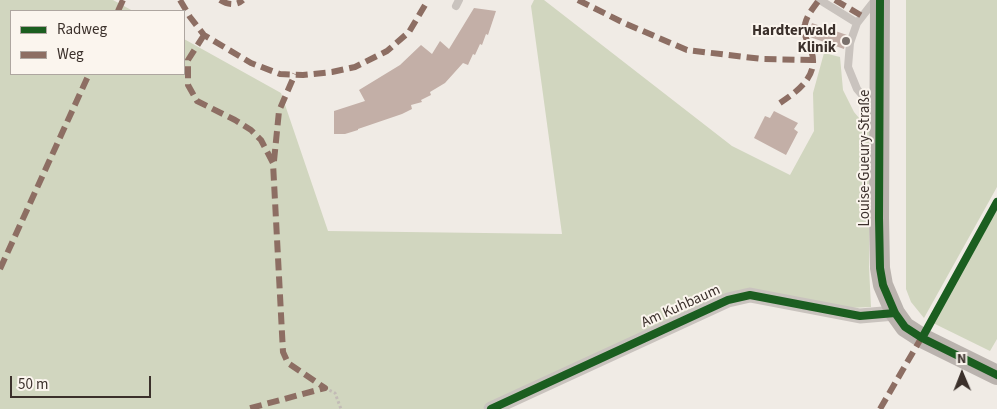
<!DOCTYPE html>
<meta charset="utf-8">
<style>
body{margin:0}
#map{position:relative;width:997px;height:409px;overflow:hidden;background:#f0ebe5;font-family:"Source Sans 3",sans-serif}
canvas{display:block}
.legend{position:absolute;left:10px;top:10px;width:175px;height:65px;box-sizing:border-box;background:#fbf5ee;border:1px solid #aea6a0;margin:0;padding:6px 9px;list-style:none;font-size:15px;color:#3b302b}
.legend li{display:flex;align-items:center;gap:10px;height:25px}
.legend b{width:25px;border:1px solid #aea6a0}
.north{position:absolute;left:937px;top:349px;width:50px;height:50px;-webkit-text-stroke:4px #fbf5ee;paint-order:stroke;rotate:359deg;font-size:14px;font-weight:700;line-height:20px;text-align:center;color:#3b302b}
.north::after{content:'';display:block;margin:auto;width:18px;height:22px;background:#3b302b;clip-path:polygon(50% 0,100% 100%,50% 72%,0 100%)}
.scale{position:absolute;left:10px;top:376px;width:141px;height:22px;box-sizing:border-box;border:2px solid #3b302b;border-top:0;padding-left:6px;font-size:15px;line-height:18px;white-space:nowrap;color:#3b302b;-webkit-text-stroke:4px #fbf5ee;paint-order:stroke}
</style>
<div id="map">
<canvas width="997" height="409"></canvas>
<ul class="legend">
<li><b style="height:6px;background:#1b5e20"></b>Radweg</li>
<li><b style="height:6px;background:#8d6e63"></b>Weg</li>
</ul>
<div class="north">N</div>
<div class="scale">50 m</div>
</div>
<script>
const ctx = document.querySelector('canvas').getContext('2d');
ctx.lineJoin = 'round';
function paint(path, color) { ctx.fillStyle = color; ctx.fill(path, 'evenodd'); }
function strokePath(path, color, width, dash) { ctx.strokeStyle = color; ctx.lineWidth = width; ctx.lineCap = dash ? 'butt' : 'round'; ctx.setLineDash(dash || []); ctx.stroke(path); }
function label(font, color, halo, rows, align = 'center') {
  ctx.font = font + ' "Source Sans 3",sans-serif'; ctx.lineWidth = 4; ctx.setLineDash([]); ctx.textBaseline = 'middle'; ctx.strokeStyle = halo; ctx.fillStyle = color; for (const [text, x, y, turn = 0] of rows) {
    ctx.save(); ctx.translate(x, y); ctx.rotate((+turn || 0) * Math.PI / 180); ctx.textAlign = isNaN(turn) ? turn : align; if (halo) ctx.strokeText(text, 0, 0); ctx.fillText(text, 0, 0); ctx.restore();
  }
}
paint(new Path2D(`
 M0 0H113L133 11H11V74H184V39L281 93 328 231 562 234 531 6 534 0H544L732 146 790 175 814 131 813 93 824 53 840 57 843 90 854 112 870 131 869 267 871 307 849 308 723 299 483 409H0Z
 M906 0H997V187L924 318 911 302 906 289Z
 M997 210V339L990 351 933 323Z`), '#d1d6bf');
paint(new Path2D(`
 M474 8 496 11 488 35 486 34 482 45 480 44 475 55 473 54 468 65 463 63 445 83 430 92 431 95 421 100 422 102 411 105 412 109 402 114 358 129V130L345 134H334V111L365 101 359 90 400 65 421 45 432 54 440 41 449 49Z
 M812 23 847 35 844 49 807 36Z
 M774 111 798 123 794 129 798 132 786 155 754 138 765 116 770 118Z`), '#c3afa7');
strokePath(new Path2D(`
 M325 388 335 393 341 409`), '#c2bbb6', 3, [2.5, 2.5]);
strokePath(new Path2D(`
 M820 0 857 23
 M875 0 857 23 850 43 848 67 857 89 875 110
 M456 6 459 0`), '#c9c3be', 8);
strokePath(new Path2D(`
 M491 409 728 300 750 295 860 316 895 313`), '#c9c3be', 15);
strokePath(new Path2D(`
 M880 0 879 218 880 268 883 285 895 313 905 327 922 338 997 375`), '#bab3ae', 20);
strokePath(new Path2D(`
 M180 0 190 17 204 35 251 63 280 74 303 75 332 72 355 67 387 51 409 32 428 0
 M220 0C228 5 236 6 243 0
 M578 0 624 23 687 50 762 59 813 60
 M835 0 862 16
 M118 11 123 0
 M204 35 188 60V85L197 101 235 120 251 130 261 140 273 163 283 352 288 363 325 388 247 409
 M780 103C798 91 820 75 811 50 808 42 802 33 805 24 807 15 814 7 819 0
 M274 161 279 111 295 74
 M0 269 89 74
 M880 409 923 335`), '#8d6e63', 6, [12, 6]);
strokePath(new Path2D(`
 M880 0 879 218 880 268 883 285 895 313 905 327 922 338 997 375
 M922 338 997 202
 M491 409 728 300 750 295 860 316 895 313`), '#1b5e20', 8);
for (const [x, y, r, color] of [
 [846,41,5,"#7a716c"]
]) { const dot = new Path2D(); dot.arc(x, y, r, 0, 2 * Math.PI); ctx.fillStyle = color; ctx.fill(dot); strokePath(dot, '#fbf5ee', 2); }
label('bold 15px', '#3b302b', '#fbf5ee', [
 ["Hardterwald",836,32],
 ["Klinik",836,49]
], 'right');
label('15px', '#3b302b', '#fbf5ee', [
 ["Louise-Gueury-Straße",866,158,-90],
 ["Am Kuhbaum",681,307,-24]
]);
</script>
